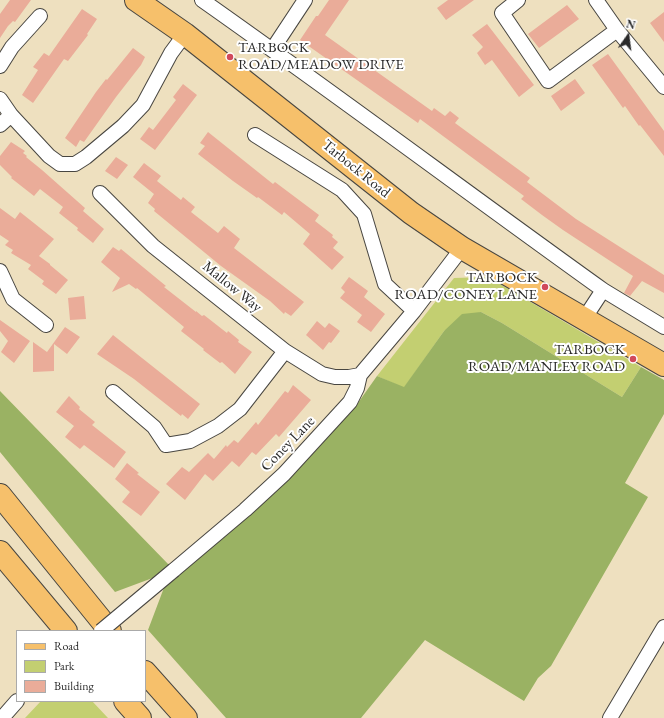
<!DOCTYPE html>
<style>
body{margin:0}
#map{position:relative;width:664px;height:718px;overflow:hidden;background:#eee0bf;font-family:"EB Garamond",serif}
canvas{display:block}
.legend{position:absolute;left:16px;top:630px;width:130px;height:72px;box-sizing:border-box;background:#fff;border:1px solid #aaa;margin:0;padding:5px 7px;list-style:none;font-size:12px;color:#2b2b2b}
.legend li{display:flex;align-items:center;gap:8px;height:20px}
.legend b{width:20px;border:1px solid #aaa}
.north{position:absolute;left:608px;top:16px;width:40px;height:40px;-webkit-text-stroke:3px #fff;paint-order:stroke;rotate:14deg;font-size:11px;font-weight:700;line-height:16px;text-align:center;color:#2b2b2b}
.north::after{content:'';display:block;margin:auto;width:14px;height:18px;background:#2b2b2b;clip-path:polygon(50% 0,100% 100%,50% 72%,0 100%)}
</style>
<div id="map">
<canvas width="664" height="718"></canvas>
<ul class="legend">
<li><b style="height:5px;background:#f6c06b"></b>Road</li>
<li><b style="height:11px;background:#c3cf71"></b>Park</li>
<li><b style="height:11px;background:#eaac99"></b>Building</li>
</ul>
<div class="north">N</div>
</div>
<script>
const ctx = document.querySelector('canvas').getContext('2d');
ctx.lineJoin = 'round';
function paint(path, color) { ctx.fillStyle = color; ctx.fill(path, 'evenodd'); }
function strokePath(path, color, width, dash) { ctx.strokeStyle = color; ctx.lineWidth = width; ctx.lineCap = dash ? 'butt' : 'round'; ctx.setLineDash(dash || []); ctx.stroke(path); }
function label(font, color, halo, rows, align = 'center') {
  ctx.font = font + ' "EB Garamond",serif'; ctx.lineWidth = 4; ctx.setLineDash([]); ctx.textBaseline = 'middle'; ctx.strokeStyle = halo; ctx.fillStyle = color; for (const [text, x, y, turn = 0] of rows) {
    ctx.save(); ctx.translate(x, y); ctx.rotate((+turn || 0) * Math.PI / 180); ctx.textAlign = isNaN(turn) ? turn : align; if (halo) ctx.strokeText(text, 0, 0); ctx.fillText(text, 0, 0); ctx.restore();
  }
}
paint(new Path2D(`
 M488 277 641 367 622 397 502 323 481 312 444 331 404 388 377 376 454 278Z
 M41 701H92L108 718H25Z`), '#c3cf71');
paint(new Path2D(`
 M481 312 502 323 622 397 641 367 664 380V414L625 483 648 497 551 666 538 678 524 701 425 640 361 718H226L148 630 165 585 286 480 353 410 377 376 404 387 444 331 462 314Z
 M0 391 169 565 158 576 115 592 0 452Z`), '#9ab263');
paint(new Path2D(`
 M10 0H31L15 22 13 21 8 26 0 38V14Z
 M329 0H349L325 35 432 111 434 108 445 116 450 111 459 118 455 123 530 178 527 182 576 219 664 275V293L642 281 630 296 624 293 633 276 563 230 542 215 521 199 524 196 420 119 418 123 300 40 316 16H318Z
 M448 0H474L446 20 437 8Z
 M567 5 579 19 539 48 528 34Z
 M82 9 97 19 87 34 88 35 68 61 64 59 33 103 22 95 38 70 33 67 44 53 49 56Z
 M664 12V42L650 23Z
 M487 24 534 85 519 97 492 60 485 65 477 53 483 47 472 35Z
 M133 48 145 57 141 65 116 97 84 142 80 140 76 147 65 138 96 92 106 79 107 80Z
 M608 54 664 131V156L640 125 639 126 625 106 623 108 592 65Z
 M575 79 585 93 561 111 551 96Z
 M183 84 197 95 155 150 140 139 149 127 153 130 176 100 173 97Z
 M208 132 273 184 275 182 319 215 315 221 333 235 332 237 338 242 333 248 344 257 332 270 303 244 310 234 284 212 282 215 258 197 257 198 233 181 198 154 205 146 200 143Z
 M11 142 25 151 23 153 27 156 26 157 42 170 85 208 83 211 104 229 93 243 77 230 78 228 59 213 63 207 40 189 34 196 11 178 12 177 0 165V156Z
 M116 157 128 165 117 179 105 171Z
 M144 163 161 176 157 181 181 200 183 197 195 207 191 212 218 233 224 226 240 239 234 248 304 302 291 316 285 312 284 314 270 301 221 266 154 211 155 209 148 203 154 194 133 177Z
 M0 208 15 219 20 212 54 239 39 256 50 264V265L68 280 56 294 42 284 44 281 28 269 31 265 11 253 13 250 5 245 9 241 0 235Z
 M113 247 119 251 121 249 166 286 164 287 196 312V311L202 316 204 315 227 333 228 331 239 340 238 342 252 352 235 374 222 362 220 363 203 350 204 349 181 331 184 327 137 288 136 289 129 284 112 292 120 278 101 262Z
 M349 277 368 291 364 297 385 314 371 332 357 322 362 315 340 298 345 292 341 288Z
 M84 296 86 319 70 320 68 298Z
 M0 320 30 341 14 363 1 352 8 341 0 331Z
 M317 321 325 328 329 323 340 331 331 343 329 342 323 350 306 335Z
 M65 327 80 337 67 354 54 344V371L33 372V342L47 352Z
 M113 335 200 404 188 419 182 414 181 416 134 379 97 354Z
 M293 385 311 400 279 437 276 434 256 455 252 452 239 467 232 461 213 481 205 474 185 500 166 484 182 467 189 472 208 453 214 459 226 445 227 447 234 440 238 443 256 422 258 425 285 391 288 393Z
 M69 396 80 407 79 409 95 422 92 425 126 452 114 468 84 445 80 449 65 437 74 426 56 412Z
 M127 463 139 473 137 474 160 492 141 516 122 502 130 492 115 479Z`), '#eaac99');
const minor = new Path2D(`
 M202 0C337 95 469 194 603 290L584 319
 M518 0 502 13 548 81 617 30
 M596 0 617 30 664 87
 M272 50 305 0
 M0 66 12 47 40 16
 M0 99 11 115 49 156 60 164H75L86 157 123 126 143 105 171 53 185 34
 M0 125 11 115
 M255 135 342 190 364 214 385 284 414 311
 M100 193 153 246 285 351 322 374 335 377H349L360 375
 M0 271 13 299 46 325
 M603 290 664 327
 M113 392 154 427 166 445 190 441 218 426 240 409 285 351
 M174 570 245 510 284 474 350 402 357 388 360 375 414 311 462 248
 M2 718 17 701
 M610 718 664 627`);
const primary = new Path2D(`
 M136 0 185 34 411 213 462 248 664 365`);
const motorway = new Path2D(`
 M0 495 110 631
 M0 552 66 631
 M145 672 186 718
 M125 701 140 718`);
strokePath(minor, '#484641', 16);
strokePath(primary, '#484641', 24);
strokePath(motorway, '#484641', 24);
strokePath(minor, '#fff', 14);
strokePath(primary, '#f6c06b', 22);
strokePath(motorway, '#f6c06b', 22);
const minorBridge = new Path2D(`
 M101 631 174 570`);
strokePath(minorBridge, '#484641', 16, []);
strokePath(minorBridge, '#fff', 14);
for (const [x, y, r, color] of [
 [230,57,4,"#d1495b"],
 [545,287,4,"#d1495b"],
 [633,359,4,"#d1495b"]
]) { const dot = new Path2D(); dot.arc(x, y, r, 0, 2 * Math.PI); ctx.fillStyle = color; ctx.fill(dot); strokePath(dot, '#fff', 1.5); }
label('15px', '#2b2b2b', '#fff', [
 ["TARBOCK",238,48,"left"],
 ["ROAD/MEADOW DRIVE",238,65,"left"],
 ["TARBOCK",537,278],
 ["ROAD/CONEY LANE",537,295],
 ["TARBOCK",625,350],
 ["ROAD/MANLEY ROAD",625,367]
], 'right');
label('15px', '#2b2b2b', '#fff', [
 ["Tarbock Road",356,169,39],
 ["Mallow Way",232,287,39],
 ["Coney Lane",288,444,-46]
]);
</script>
